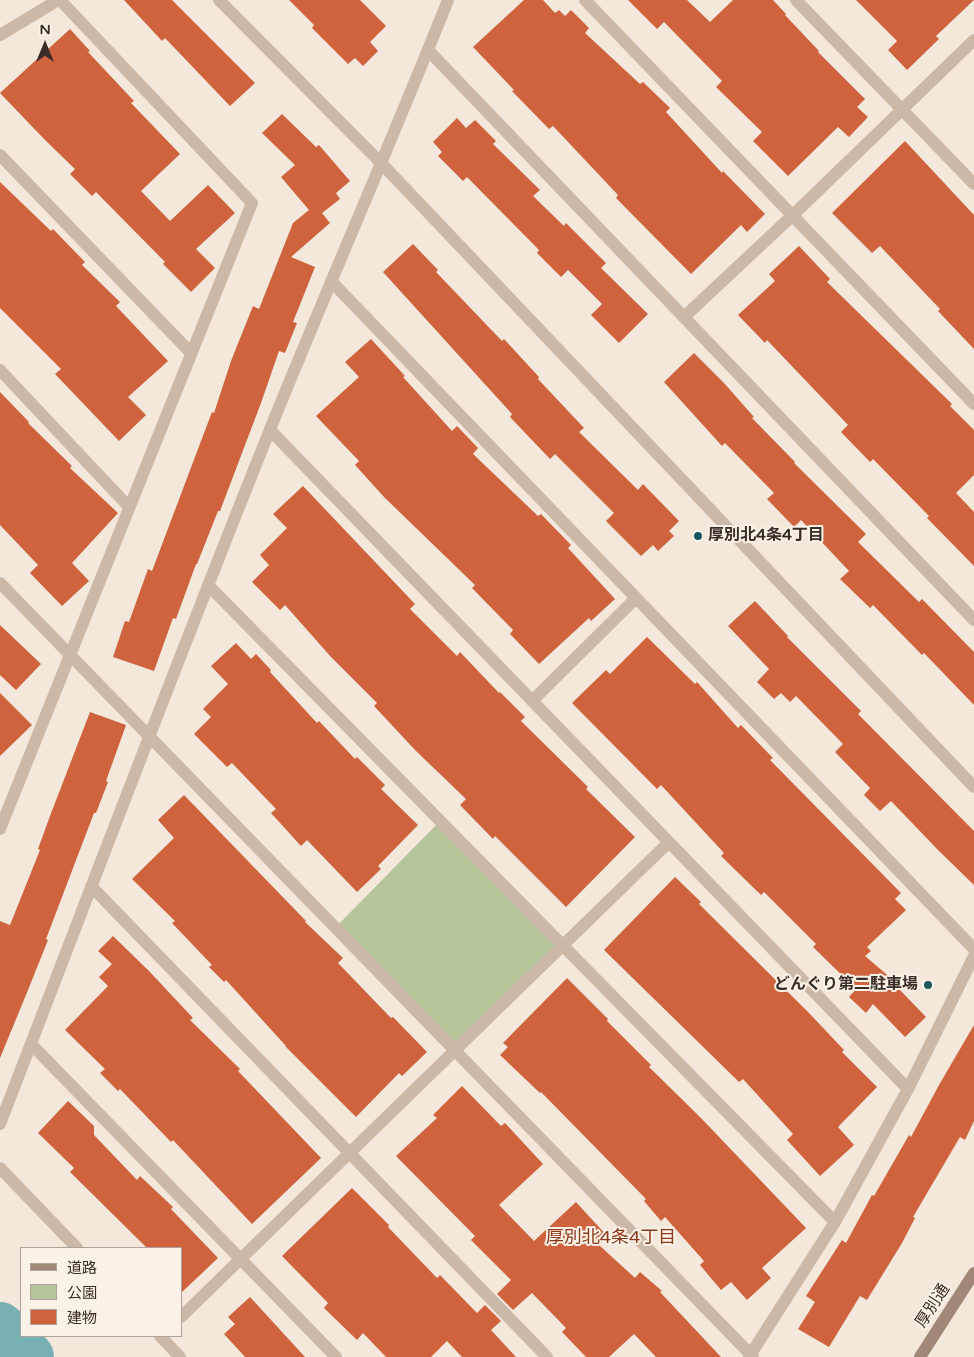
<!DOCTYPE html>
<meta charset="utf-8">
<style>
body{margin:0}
#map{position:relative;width:974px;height:1357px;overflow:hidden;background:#f3e8db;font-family:"Varela Round","Noto Sans JP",sans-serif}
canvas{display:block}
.legend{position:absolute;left:20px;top:1247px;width:162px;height:90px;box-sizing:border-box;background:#fbf2e7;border:1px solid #ada39a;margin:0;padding:6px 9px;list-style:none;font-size:15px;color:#382d27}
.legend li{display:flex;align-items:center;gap:10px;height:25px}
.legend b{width:25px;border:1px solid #ada39a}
.north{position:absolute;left:20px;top:20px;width:50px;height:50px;-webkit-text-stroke:4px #fbf2e7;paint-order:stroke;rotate:0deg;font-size:14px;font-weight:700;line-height:20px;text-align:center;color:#382d27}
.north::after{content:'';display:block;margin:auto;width:18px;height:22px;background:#382d27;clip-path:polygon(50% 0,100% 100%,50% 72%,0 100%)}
</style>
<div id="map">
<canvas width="974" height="1357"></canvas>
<ul class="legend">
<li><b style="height:6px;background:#a08777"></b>道路</li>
<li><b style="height:14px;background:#b5c499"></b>公園</li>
<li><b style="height:14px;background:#ce633e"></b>建物</li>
</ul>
<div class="north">N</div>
</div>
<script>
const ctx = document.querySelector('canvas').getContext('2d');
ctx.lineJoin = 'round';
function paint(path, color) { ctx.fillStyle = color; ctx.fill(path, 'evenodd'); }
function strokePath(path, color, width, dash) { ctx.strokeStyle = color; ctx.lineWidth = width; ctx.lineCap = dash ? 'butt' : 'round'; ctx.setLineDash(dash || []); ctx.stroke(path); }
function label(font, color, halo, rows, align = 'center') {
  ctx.font = font + ' "Varela Round","Noto Sans JP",sans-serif'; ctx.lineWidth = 4; ctx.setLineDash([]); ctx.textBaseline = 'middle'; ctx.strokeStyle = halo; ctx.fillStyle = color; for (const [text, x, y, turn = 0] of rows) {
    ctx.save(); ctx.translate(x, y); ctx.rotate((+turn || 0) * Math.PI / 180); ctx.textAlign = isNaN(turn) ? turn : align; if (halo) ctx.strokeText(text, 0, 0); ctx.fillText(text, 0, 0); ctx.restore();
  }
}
paint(new Path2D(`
 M440 821 563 945 455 1051 335 928Z`), '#b5c499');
strokePath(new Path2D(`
 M0 1327 29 1357`), '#77afb3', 50);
paint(new Path2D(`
 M124 0H172L255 83 230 106 165 38 162 41Z
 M289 0H360L386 26 370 42 378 51 363 66 355 58 348 64 312 28 314 25Z
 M524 0H543L555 13 559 10 565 16 571 10 589 28 585 33 640 84 643 82 670 108 666 112 722 173 723 171 765 214 747 232 741 225 691 274 616 198 618 195 553 126 549 129 512 91 514 90 473 47Z
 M628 0H687L710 22 733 0H773L786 14 785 15 819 51 818 52 865 99 857 107 868 117 849 137 838 127 788 176 753 141 762 132 716 87 722 81 664 22 657 29Z
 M856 0H974L936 36 939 39 907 70 888 50 897 41Z
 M70 29 90 51 88 52 134 101 131 103 180 154 141 191 170 221 208 185 235 213 196 249 215 268 191 292 163 264 165 262 96 192 92 196 70 174 75 169 45 140 0 93Z
 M282 114 316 147 319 145 350 181 336 193 340 199 322 213 330 223 291 257 315 267 293 322 297 323 285 353 279 351 261 403 220 511H218L197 564H196L176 619 173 618 154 671 113 657 125 621 129 622 148 569 152 571 201 441 212 412 214 413 231 361 253 306 259 309 293 223 309 210 281 177 295 165 262 133Z
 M457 118 466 128 475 120 496 141 493 144 540 190 533 196 564 226 566 223 606 263 601 268 648 314 619 343 591 315 602 304 568 270 561 277 537 253 539 250 467 177 463 181 438 156 442 152 433 142Z
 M905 141 974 215V349L938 311 940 309 880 246 872 253 832 213Z
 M0 182 51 231 53 229 85 262 82 265 120 302 116 306 168 361 128 397 146 415 119 441 55 374 61 369 0 308Z
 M413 244 438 270 436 272 502 341 504 339 539 377 538 379 584 428 579 432 638 490 643 484 679 521 669 531 674 536 658 551 653 545 641 556 606 521 614 513 555 454 550 459 510 417 512 414 383 272Z
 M799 246 830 279 827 282 952 404 950 406 974 430V475L956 493 974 512V566L927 518 929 516 873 459 870 462 841 432 848 425 767 340 765 343 738 315 775 281 769 274Z
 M371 339 405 376 403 377 452 431 457 426 478 448 473 454 538 516 541 514 571 545 568 548 615 599 591 621 589 618 539 664 510 634 513 630 472 588 475 585 385 498 355 465 359 461 316 416 359 377 345 362Z
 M694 353 724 383 754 417 752 418 795 462 794 463 866 534 858 542 919 602 922 599 974 652V705L924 653 922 655 873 605 870 608 840 579 849 571 801 520 794 527 767 499 774 493 725 443 722 446 664 382Z
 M0 392 29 422 28 423 72 466 70 468 118 513 72 563 89 581 62 606 30 573 38 565 0 525Z
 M303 486 415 604 410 609 457 656 460 652 499 693 500 692 525 717 521 721 588 787 586 789 635 837 566 907 495 836 493 839 460 805 466 799 416 751 374 706 377 703 331 657 285 605 280 610 252 582 269 565 260 555 287 528 273 514Z
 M755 601 788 636 787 637 861 711 858 714 974 831V885L939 851 891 801 880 811 864 795 870 788 835 752 843 744 796 696 790 702 781 693 774 699 757 682 769 669 728 626Z
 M0 625 41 664 16 690 0 675Z
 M647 637 695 684 697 682 738 728 741 725 773 758 770 760 901 893 895 899 906 910 867 947 871 951 865 956 899 985 897 987 926 1017 905 1037 873 1004 866 1013 849 997 856 989 813 947 816 944 764 892 761 895 721 856 724 853 661 785 657 789 572 703 606 670 610 674Z
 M236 643 251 659 256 654 271 670 270 672 317 723 319 721 355 759 357 757 385 785 381 789 418 825 378 866 381 869 357 892 307 840 301 846 271 813 276 809 232 763 227 767 194 734 211 717 203 709 228 684 211 666Z
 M0 693 32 725 0 756Z
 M90 712 126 725 106 781 108 782 96 813H94L46 939 48 940 28 990 0 1058V921L10 925 40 850 38 849 50 816Z
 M184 795 306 921 305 922 343 958 338 963 391 1018 393 1017 427 1052 402 1076 399 1073 356 1117 285 1046H286L226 980 224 982 209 967 212 965 172 923 175 921 132 879 174 838 158 820Z
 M675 877 701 902 699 904 809 1013 844 1050 842 1052 877 1087 838 1127 854 1145 820 1176 787 1140 793 1134 743 1079 739 1082 604 950Z
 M113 936 149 971 193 1018 190 1020 240 1069 238 1071 321 1158 252 1224 173 1140 171 1142 120 1089 118 1091 100 1073 105 1069 65 1030 108 986 99 977 112 964 98 951Z
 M567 978 608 1019 607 1021 651 1065 649 1067 700 1117 806 1228 762 1268 771 1278 747 1300 731 1282 721 1290 700 1265 704 1261 665 1217 661 1221 644 1201 646 1199 541 1092 540 1093 500 1055 508 1047 503 1043Z
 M974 1025V1121L965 1140 960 1137 913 1217 915 1218 902 1243 867 1300 860 1296 829 1347 798 1329 815 1302 806 1296 842 1240 846 1243 872 1195 874 1196 909 1135 911 1137 939 1085Z
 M462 1086 501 1126 505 1123 543 1164 499 1205 534 1241 576 1202 608 1237 599 1245 635 1278 640 1272 662 1291 660 1292 721 1357H656L634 1334 609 1357H586L562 1332 566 1328 532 1293 513 1310 497 1294 511 1280 471 1240 475 1236 396 1156 437 1118 433 1115Z
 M68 1101 94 1126V1135L137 1180 140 1176 173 1207 171 1209 218 1258 181 1293V1248H147L70 1172 74 1168 38 1133Z
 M352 1188 389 1225 388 1227 437 1278 440 1275 477 1313 485 1305 501 1321 491 1330 516 1357H462L447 1341 431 1357H386L363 1333 357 1340 324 1308 328 1303 282 1256Z
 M250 1297 305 1357H245L224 1334 235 1324 228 1317Z`), '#ce633e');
strokePath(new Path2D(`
 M585 0 974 404
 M796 0 974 184
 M0 35 58 0
 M428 50 974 620
 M0 155 191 353
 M331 281 974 949
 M684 317 793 215 974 40
 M0 370 129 507
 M270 430 908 1089
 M0 583 753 1357
 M208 585 835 1222
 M532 701 636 598
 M0 829 252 203 60 0
 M91 886 547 1357
 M31 1044 336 1357
 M0 1124C90 891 178 658 271 427 329 284 391 143 448 0
 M0 1168 77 1248
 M181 1317 669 842
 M160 1336 180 1357
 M749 1357 835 1222 908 1089 974 956`), '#ccb8a6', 12);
strokePath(new Path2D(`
 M219 0 381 163 974 787`), '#ccb8a6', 12);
strokePath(new Path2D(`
 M920 1357 974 1273`), '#a08777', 12);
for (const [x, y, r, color] of [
 [698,536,5,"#1a575c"],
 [928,985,5,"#1a575c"]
]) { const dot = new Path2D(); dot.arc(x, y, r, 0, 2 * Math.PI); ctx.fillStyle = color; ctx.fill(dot); strokePath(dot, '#fbf2e7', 2); }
label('bold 16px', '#382d27', '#fbf2e7', [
 ["厚別北4条4丁目",708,536],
 ["どんぐり第二駐車場",918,985,"right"]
], 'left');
label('16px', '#382d27', '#fbf2e7', [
 ["厚別通",933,1306,-57]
]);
label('18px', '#8c381b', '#fbf2e7', [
 ["厚別北4条4丁目",611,1238]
]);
</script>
